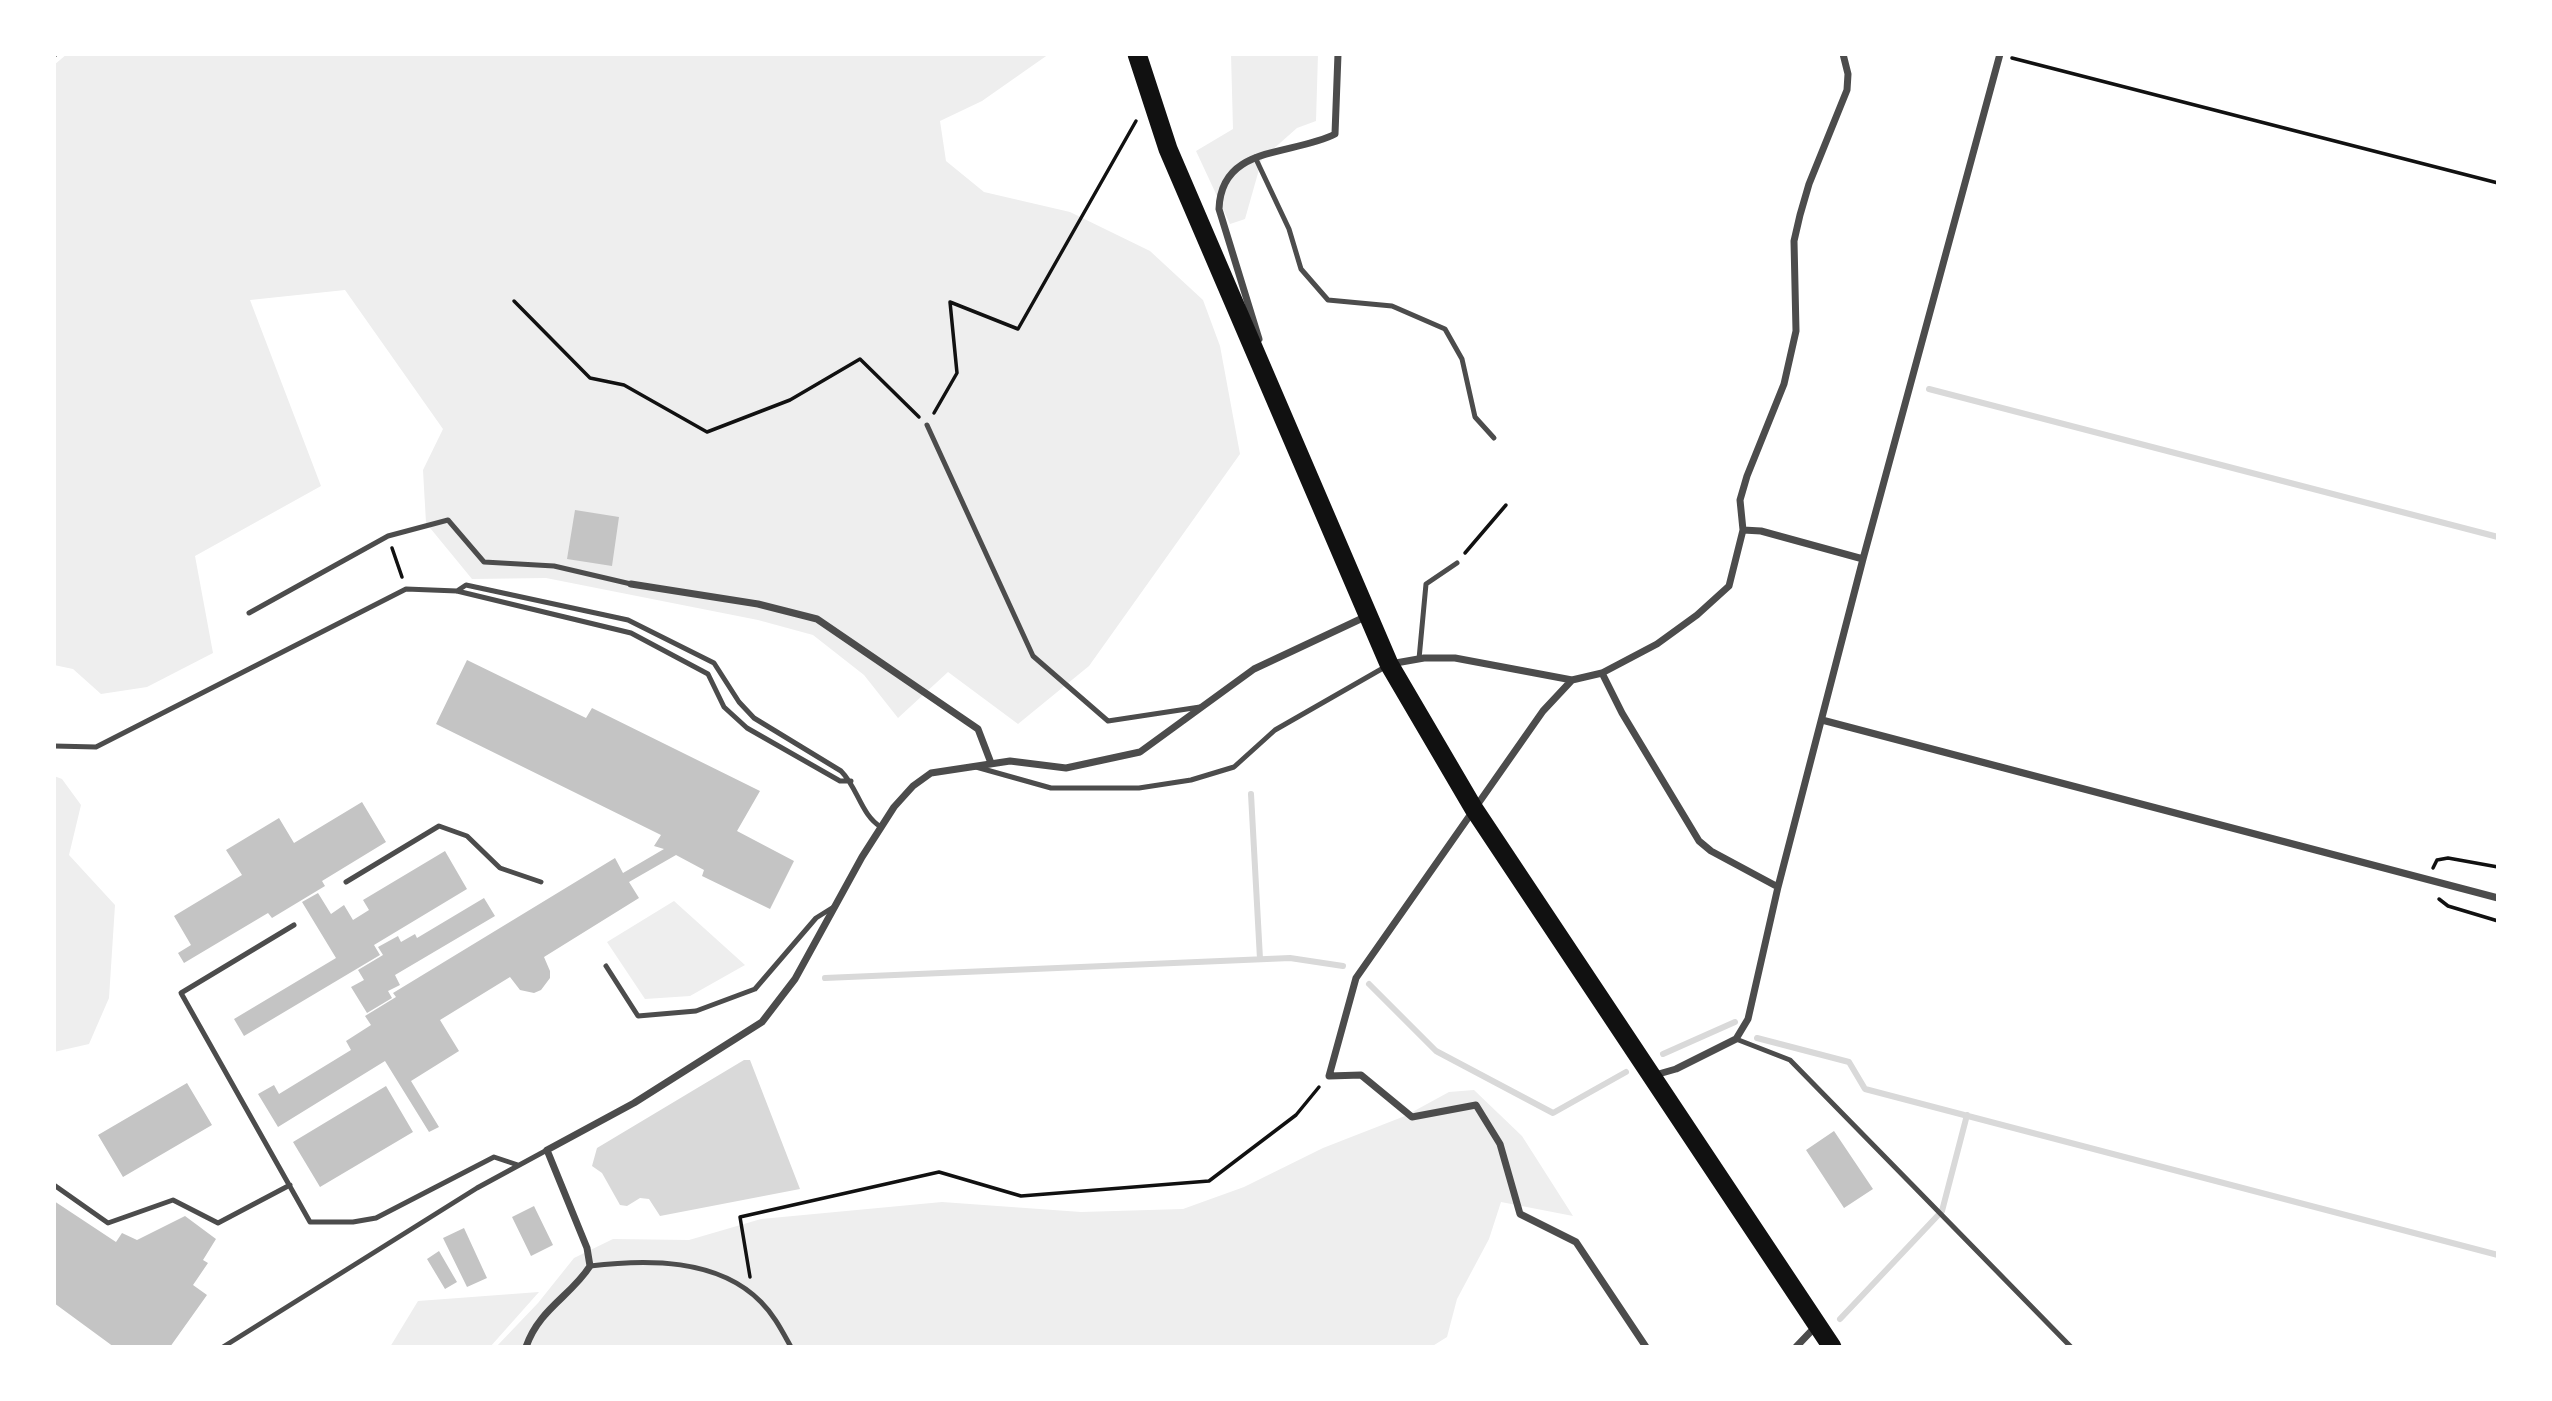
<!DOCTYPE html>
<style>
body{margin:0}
#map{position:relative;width:2552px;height:1401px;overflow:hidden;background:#fff;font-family:"Golos Text",sans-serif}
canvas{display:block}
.frame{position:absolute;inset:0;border:56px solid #fff;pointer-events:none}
</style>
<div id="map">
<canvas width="2552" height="1401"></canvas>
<div class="frame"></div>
</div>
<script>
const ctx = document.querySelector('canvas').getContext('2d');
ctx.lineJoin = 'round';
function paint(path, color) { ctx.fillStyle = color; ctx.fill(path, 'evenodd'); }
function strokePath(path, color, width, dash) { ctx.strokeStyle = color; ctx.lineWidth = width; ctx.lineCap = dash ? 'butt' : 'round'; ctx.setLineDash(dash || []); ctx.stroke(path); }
paint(new Path2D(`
 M67 54H1049L982 101 940 121 946 161 984 192 1070 212 1150 251 1203 300 1220 346 1240 454 1089 666 1018 724 948 672 898 718 864 675 813 635 758 620 546 578 472 579 426 523 423 470 443 429 345 290 250 300 321 486 195 556 213 653 147 687 101 694 73 669 54 665V65Z
 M1231 54H1318L1316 121 1297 128 1262 159 1245 219 1230 224 1196 151 1233 129Z
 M54 776 62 779 81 805 69 855 115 905 109 998 89 1044 54 1052Z
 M674 901 745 965 690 996 645 999 607 942Z
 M1474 1090 1522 1136 1573 1216 1501 1202 1489 1239 1457 1299 1447 1337 1431 1347H496L538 1303 574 1258 613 1239 689 1240 761 1219 942 1202 1081 1212 1183 1209 1244 1187 1323 1148 1405 1116 1449 1092Z
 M539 1292 490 1347H390L418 1301Z`), '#eee');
paint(new Path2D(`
 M744 1060H750L800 1189 660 1216 649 1199 640 1198 627 1206 620 1205 602 1173 592 1166 597 1148Z`), '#d9d9d9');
strokePath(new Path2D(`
 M1929 389 2498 537
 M1251 794 1260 959
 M825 978 1290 958 1343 966
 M1369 984 1436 1051 1553 1113 1626 1072
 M1757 1038 1849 1062 1865 1089 2498 1255
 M1663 1054 1735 1022
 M1840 1319 1942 1211 1967 1115`), '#d9d9d9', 6);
paint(new Path2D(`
 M575 510 619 517 612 566 567 559Z
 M467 660 586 718 592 708 760 791 737 831 794 861 770 909 702 876 704 870 676 855 629 882 639 898 544 957 550 971V978L541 990 534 993 520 990 510 977 440 1020 459 1051 411 1081 439 1127 429 1132 385 1061 278 1127 258 1094 274 1085 279 1094 351 1050 346 1041 371 1025 365 1016 396 997 393 993 615 858 623 873 664 849 654 846 661 835 436 724Z
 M362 802 386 842 322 881 325 886 272 918 268 913 184 963 178 953 191 945 174 916 242 875 226 850 279 818 294 843Z
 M445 851 467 889 374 945 380 955 244 1036 234 1019 336 958 302 902 318 893 331 914 344 905 353 920 369 910 363 900Z
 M484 898 495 916 395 975 400 985 388 991 392 998 367 1013 351 987 364 980 358 970 383 955 378 947 398 936 401 942 415 934 417 938Z
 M187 1083 212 1125 123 1177 98 1135Z
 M386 1086 413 1132 320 1187 293 1142Z
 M1834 1131 1873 1189 1844 1208 1806 1150Z
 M54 1201 116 1242 122 1233 137 1240 185 1216 216 1239 203 1260 208 1263 193 1285 207 1295 170 1347H114L54 1303Z
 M534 1206 553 1245 531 1256 512 1217Z
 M464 1228 487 1278 467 1287 443 1238Z
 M439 1251 457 1282 445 1289 427 1259Z`), '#c4c4c4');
strokePath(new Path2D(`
 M54 57 56 54
 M2012 58 2498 183
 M514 301 590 378 624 385 707 432 790 400 860 359 919 417
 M934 413 957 373 950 302 1018 329 1136 121
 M392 548 402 577
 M1465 553 1506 505
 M2433 868 2437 860 2448 858 2498 867
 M2439 899 2448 906 2498 921
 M750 1277 740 1217 939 1172 1021 1196 1209 1181 1296 1115 1319 1087`), '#111', 3.5);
strokePath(new Path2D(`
 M1255 157 1289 229 1301 269 1328 300 1392 306 1445 329 1462 359 1475 417 1494 438
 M927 425 1033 656 1108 721 1200 707
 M457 591 466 585 628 620 714 663 739 702 754 718 841 771C858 788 861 815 881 827
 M249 613 388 536 448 520 484 562 554 566 631 584
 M1419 659 1426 584 1457 563
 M54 746 96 747 406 589 457 591 631 633 708 674 724 707 747 728 840 781H851
 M976 767 1051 788H1139L1191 780 1234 767 1275 730 1385 667
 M346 882 439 826 467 836 500 868 541 882
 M294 925 181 993 310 1222H353L376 1218 494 1157 518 1165
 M606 966 638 1016 696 1011 755 989 816 918 832 908
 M1736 1039 1790 1060 2071 1347
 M54 1185 108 1223 173 1200 218 1223 290 1185
 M590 1266C646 1259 718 1258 761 1302 774 1315 782 1331 791 1347
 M223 1347 477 1188 547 1150`), '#4c4c4c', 5);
strokePath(new Path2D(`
 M1259 339 1219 209C1221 144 1293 156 1335 134L1338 54
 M1743 530 1761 531 1863 559
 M631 584 758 604 817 619 978 729 991 763
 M1390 664 1424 658H1455L1572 680
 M1602 673 1622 713 1699 841 1711 851 1778 887
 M1822 720 2498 898
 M1655 1075 1676 1069 1736 1039 1748 1019 1778 887 1863 559 2000 54
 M526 1347C539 1309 571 1296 590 1266L587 1248 547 1150 634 1103 762 1022 795 979 862 857 894 807 913 786 931 773 1010 761 1066 768 1140 752 1254 669 1367 616
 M1646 1347 1576 1242 1520 1214 1500 1144 1476 1105 1412 1117 1361 1075 1329 1076 1356 978 1543 711 1572 680 1602 673 1657 644 1697 615 1729 586 1743 530 1740 500 1747 476 1784 384 1796 331 1794 241 1800 215 1809 184 1847 90 1848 74 1843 54
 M1796 1347 1817 1325`), '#4c4c4c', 7);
strokePath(new Path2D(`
 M1137 54 1168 149 1389 664 1474 809 1832 1347`), '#111', 19);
</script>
